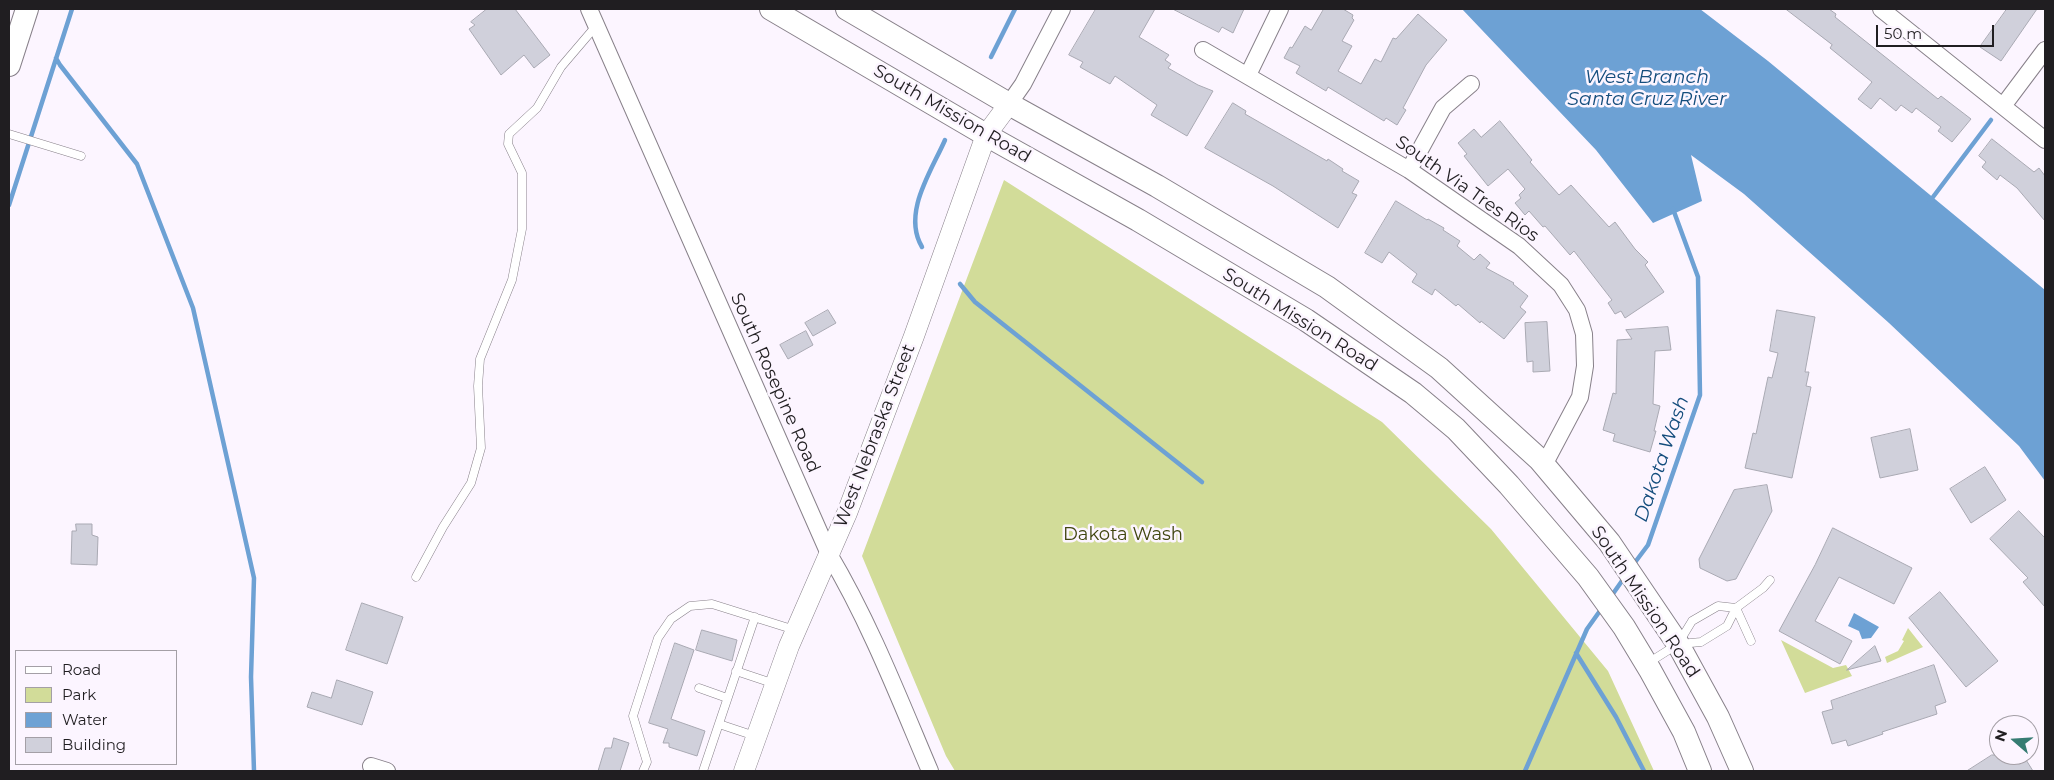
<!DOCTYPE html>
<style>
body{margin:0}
#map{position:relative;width:2054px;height:780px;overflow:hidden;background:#fcf5ff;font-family:Montserrat,sans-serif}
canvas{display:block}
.frame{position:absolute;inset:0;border:10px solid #201e21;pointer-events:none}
.legend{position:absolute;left:15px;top:650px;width:162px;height:115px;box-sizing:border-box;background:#fcf5ff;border:1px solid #a49fa6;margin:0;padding:6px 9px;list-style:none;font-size:15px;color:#201e21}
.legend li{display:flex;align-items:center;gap:10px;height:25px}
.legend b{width:25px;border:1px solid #a49fa6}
.north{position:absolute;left:1989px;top:715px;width:50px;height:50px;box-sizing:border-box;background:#fcf5ff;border:1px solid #a49fa6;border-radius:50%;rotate:289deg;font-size:14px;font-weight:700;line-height:20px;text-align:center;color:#201e21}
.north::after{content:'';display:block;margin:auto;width:18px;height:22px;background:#367c72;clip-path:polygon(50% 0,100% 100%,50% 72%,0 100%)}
.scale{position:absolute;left:1876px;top:25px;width:118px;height:22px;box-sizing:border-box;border:2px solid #201e21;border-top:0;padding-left:6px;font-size:15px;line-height:18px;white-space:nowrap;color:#201e21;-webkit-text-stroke:4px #fcf5ff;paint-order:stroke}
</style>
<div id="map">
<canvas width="2054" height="780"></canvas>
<div class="frame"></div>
<ul class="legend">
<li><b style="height:6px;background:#fff"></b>Road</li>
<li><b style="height:14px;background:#d2dc99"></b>Park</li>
<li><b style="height:14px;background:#6da1d4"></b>Water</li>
<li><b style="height:14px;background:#d0d0db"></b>Building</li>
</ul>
<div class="north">N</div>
<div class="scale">50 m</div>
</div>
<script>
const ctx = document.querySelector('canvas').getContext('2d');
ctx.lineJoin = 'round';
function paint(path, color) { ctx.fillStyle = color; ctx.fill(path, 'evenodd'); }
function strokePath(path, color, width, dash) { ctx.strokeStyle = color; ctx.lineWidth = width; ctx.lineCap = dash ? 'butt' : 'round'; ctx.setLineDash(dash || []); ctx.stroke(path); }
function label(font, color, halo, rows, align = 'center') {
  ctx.font = font + ' Montserrat,sans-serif'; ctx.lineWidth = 5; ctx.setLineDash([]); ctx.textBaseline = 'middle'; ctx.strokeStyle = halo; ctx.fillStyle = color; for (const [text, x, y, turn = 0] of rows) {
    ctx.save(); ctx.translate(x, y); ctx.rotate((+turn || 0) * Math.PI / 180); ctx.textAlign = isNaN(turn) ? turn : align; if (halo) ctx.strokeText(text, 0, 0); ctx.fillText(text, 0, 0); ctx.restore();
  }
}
paint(new Path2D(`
 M1004 180 1382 422 1491 529 1608 671 1654 771H955L946 756 862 556Z
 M1908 628 1923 647 1887 663 1885 657 1898 651 1904 641 1902 640Z
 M1781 640 1833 668 1846 665 1852 676 1805 693Z`), '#d2dc99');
paint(new Path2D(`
 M1462 9H1700L1768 61 2045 290V481L2019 446 1889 323 1744 194 1691 155 1702 201 1653 223 1596 150Z
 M1854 613 1879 627 1871 638 1862 639 1859 631 1848 626Z`), '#6da1d4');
strokePath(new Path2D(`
 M991 57 1015 9
 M56 58 60 65 137 164 193 308 254 578 251 677 254 771
 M1930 201 1991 120
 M9 205 72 9
 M922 247C902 213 931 172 945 140
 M960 284 975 302 1202 482
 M1633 565 1648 545 1700 395 1698 277 1673 209
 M1610 598 1624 578
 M1576 653 1616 717 1644 771
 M1525 771 1587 629 1602 608`), '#6da1d4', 4.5);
const building = new Path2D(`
 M487 9H515L550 55 534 68 524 55 501 75 469 29 475 25 471 22Z
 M1096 9H1155L1139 37 1169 55 1165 60 1171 64 1168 68 1198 85 1213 91 1187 136 1151 115 1157 105 1115 76 1110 84 1080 67 1083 62 1069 55Z
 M1173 9H1244L1233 33 1222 27 1219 32Z
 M1324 9H1343L1353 15 1352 18 1354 20 1342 41 1352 46 1338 71 1361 84 1375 59 1381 62 1393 38 1396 39 1418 14 1447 40 1426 65 1403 108 1406 110 1397 125 1386 118 1384 121 1328 87 1326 91 1296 73 1300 66 1284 58 1290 47 1292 48 1305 26 1311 30Z
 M1786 9H1829L1836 14 1835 17 1938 99 1941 96 1971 119 1952 142 1938 131 1941 127 1916 108 1912 113 1901 105 1896 111 1880 98 1871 109 1858 99 1872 82 1830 48 1832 45Z
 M2007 9H2037L2001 61 1980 47Z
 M1233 103 1246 111 1245 114 1327 161 1328 159 1343 169 1342 171 1359 181 1352 193 1357 195 1338 228 1273 186 1205 148Z
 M1500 121 1532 160 1530 162 1559 195 1571 185 1609 227 1615 222 1635 249 1648 262 1645 265 1664 292 1625 318 1621 311 1615 314 1608 303 1612 300 1574 251 1570 255 1545 226 1543 227 1529 211 1525 215 1515 203 1521 198 1519 195 1525 189 1508 169 1488 186 1464 156 1467 154 1458 143 1474 129 1481 137Z
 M1992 139 2034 172 2039 168 2045 176V221L2017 188 2000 175 1997 180 1982 167 1986 162 1979 156Z
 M1396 201 1427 220 1428 219 1444 228 1443 230 1460 241 1457 246 1474 260 1480 254 1490 263 1486 268 1514 283 1513 284 1528 296 1520 307 1526 312 1504 339 1481 321 1480 323 1458 304 1456 306 1435 289 1432 295 1412 282 1417 274 1389 252 1382 263 1365 253Z
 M828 310 836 323 813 336 805 323Z
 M1777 310 1815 317 1805 372H1809L1806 386 1811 387 1792 478 1745 468 1753 433 1756 434 1768 377 1772 378 1778 353 1770 351Z
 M1547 322 1550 371 1533 372V361L1527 362 1525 323Z
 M1668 327 1671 350 1655 351 1653 404 1660 406 1654 431H1656L1650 452 1613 441 1615 434 1603 430 1613 393 1616 394 1617 340 1632 339 1626 330Z
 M806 331 813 345 788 359 780 345Z
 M1910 429 1918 470 1880 478 1871 438Z
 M1985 467 2006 500 1971 523 1950 489Z
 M1767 485 1772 511 1736 579 1727 581 1700 568 1699 559 1734 490Z
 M2019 511 2045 538V607L2023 582 2028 578 1990 539Z
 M76 524H92V535L98 537 97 565 71 564 72 531H76Z
 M1833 528 1912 568 1894 604 1839 577 1815 621 1852 641 1840 664 1779 631 1815 565Z
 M1940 592 1998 661 1966 687 1909 618Z
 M362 603 403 617 387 664 346 650Z
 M702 630 737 640 732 661 696 650Z
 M675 643 694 650 671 719 705 731 697 756 669 747V743H663L668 729 649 723Z
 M1875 646 1881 661 1847 670Z
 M1934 665 1946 702 1935 706 1937 714 1882 732 1883 734 1848 746 1846 740 1832 744 1822 712 1833 709 1831 701Z
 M337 680 373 692 362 725 307 707 312 692 331 698Z
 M614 738 629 743 620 771H598L605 748H611Z
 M1992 755H2023L2033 771H1967Z`);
paint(building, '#d0d0db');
strokePath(building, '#a9a9b3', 1);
const service = new Path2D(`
 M9 134 81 156
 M416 577 443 527 471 483 481 448 478 386 480 359 512 280 522 229V173L508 144 509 134 537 108 561 67 596 26
 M1751 641 1736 608 1763 588 1770 580
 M1648 663 1678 644 1692 621 1718 606 1736 608 1727 626 1701 642 1680 644
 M736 671 775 684
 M699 688 727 698
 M719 724 755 736
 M643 771 647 762 633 716 658 638 671 619 690 606 712 604 795 630
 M703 771 755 617`);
const minor = new Path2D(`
 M589 9 829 554C870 623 899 698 930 771
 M1881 9 2045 140
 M1203 50 1409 170 1519 246 1561 285 1577 310 1584 334 1585 366 1580 397 1544 465
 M1248 75 1280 9
 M1009 104 1023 84 1062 9
 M2003 106 2045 50
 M1409 170 1443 108 1471 84
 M371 766 387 771`);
const tertiary = new Path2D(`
 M744 771 789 646 847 513 914 336 986 135 1009 104`);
const secondary = new Path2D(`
 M771 9 986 135 1138 220 1306 320 1413 393 1456 429 1509 485 1588 577 1624 627 1650 670 1684 732 1700 771
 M847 9 1009 104 1157 186 1327 287 1439 368 1539 459 1609 542 1678 644 1718 717 1742 771
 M9 65 27 9`);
strokePath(service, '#88818a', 9);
strokePath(minor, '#88818a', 18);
strokePath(tertiary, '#88818a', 21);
strokePath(secondary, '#88818a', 24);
strokePath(service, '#fff', 8);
strokePath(minor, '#fff', 16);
strokePath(tertiary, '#fff', 20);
strokePath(secondary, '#fff', 22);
label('18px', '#201e21', '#fcf5ff', [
 ["South Mission Road",952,114,30],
 ["South Via Tres Rios",1467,189,35],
 ["South Mission Road",1300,320,32],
 ["South Rosepine Road",775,383,66],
 ["West Nebraska Street",875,436,-69],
 ["South Mission Road",1645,602,56]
]);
label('18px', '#414610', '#fcf5ff', [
 ["Dakota Wash",1123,535]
]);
label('italic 19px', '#144d7d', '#fcf5ff', [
 ["West Branch",1647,77],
 ["Santa Cruz River",1647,99],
 ["Dakota Wash",1662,459,-71]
]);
</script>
